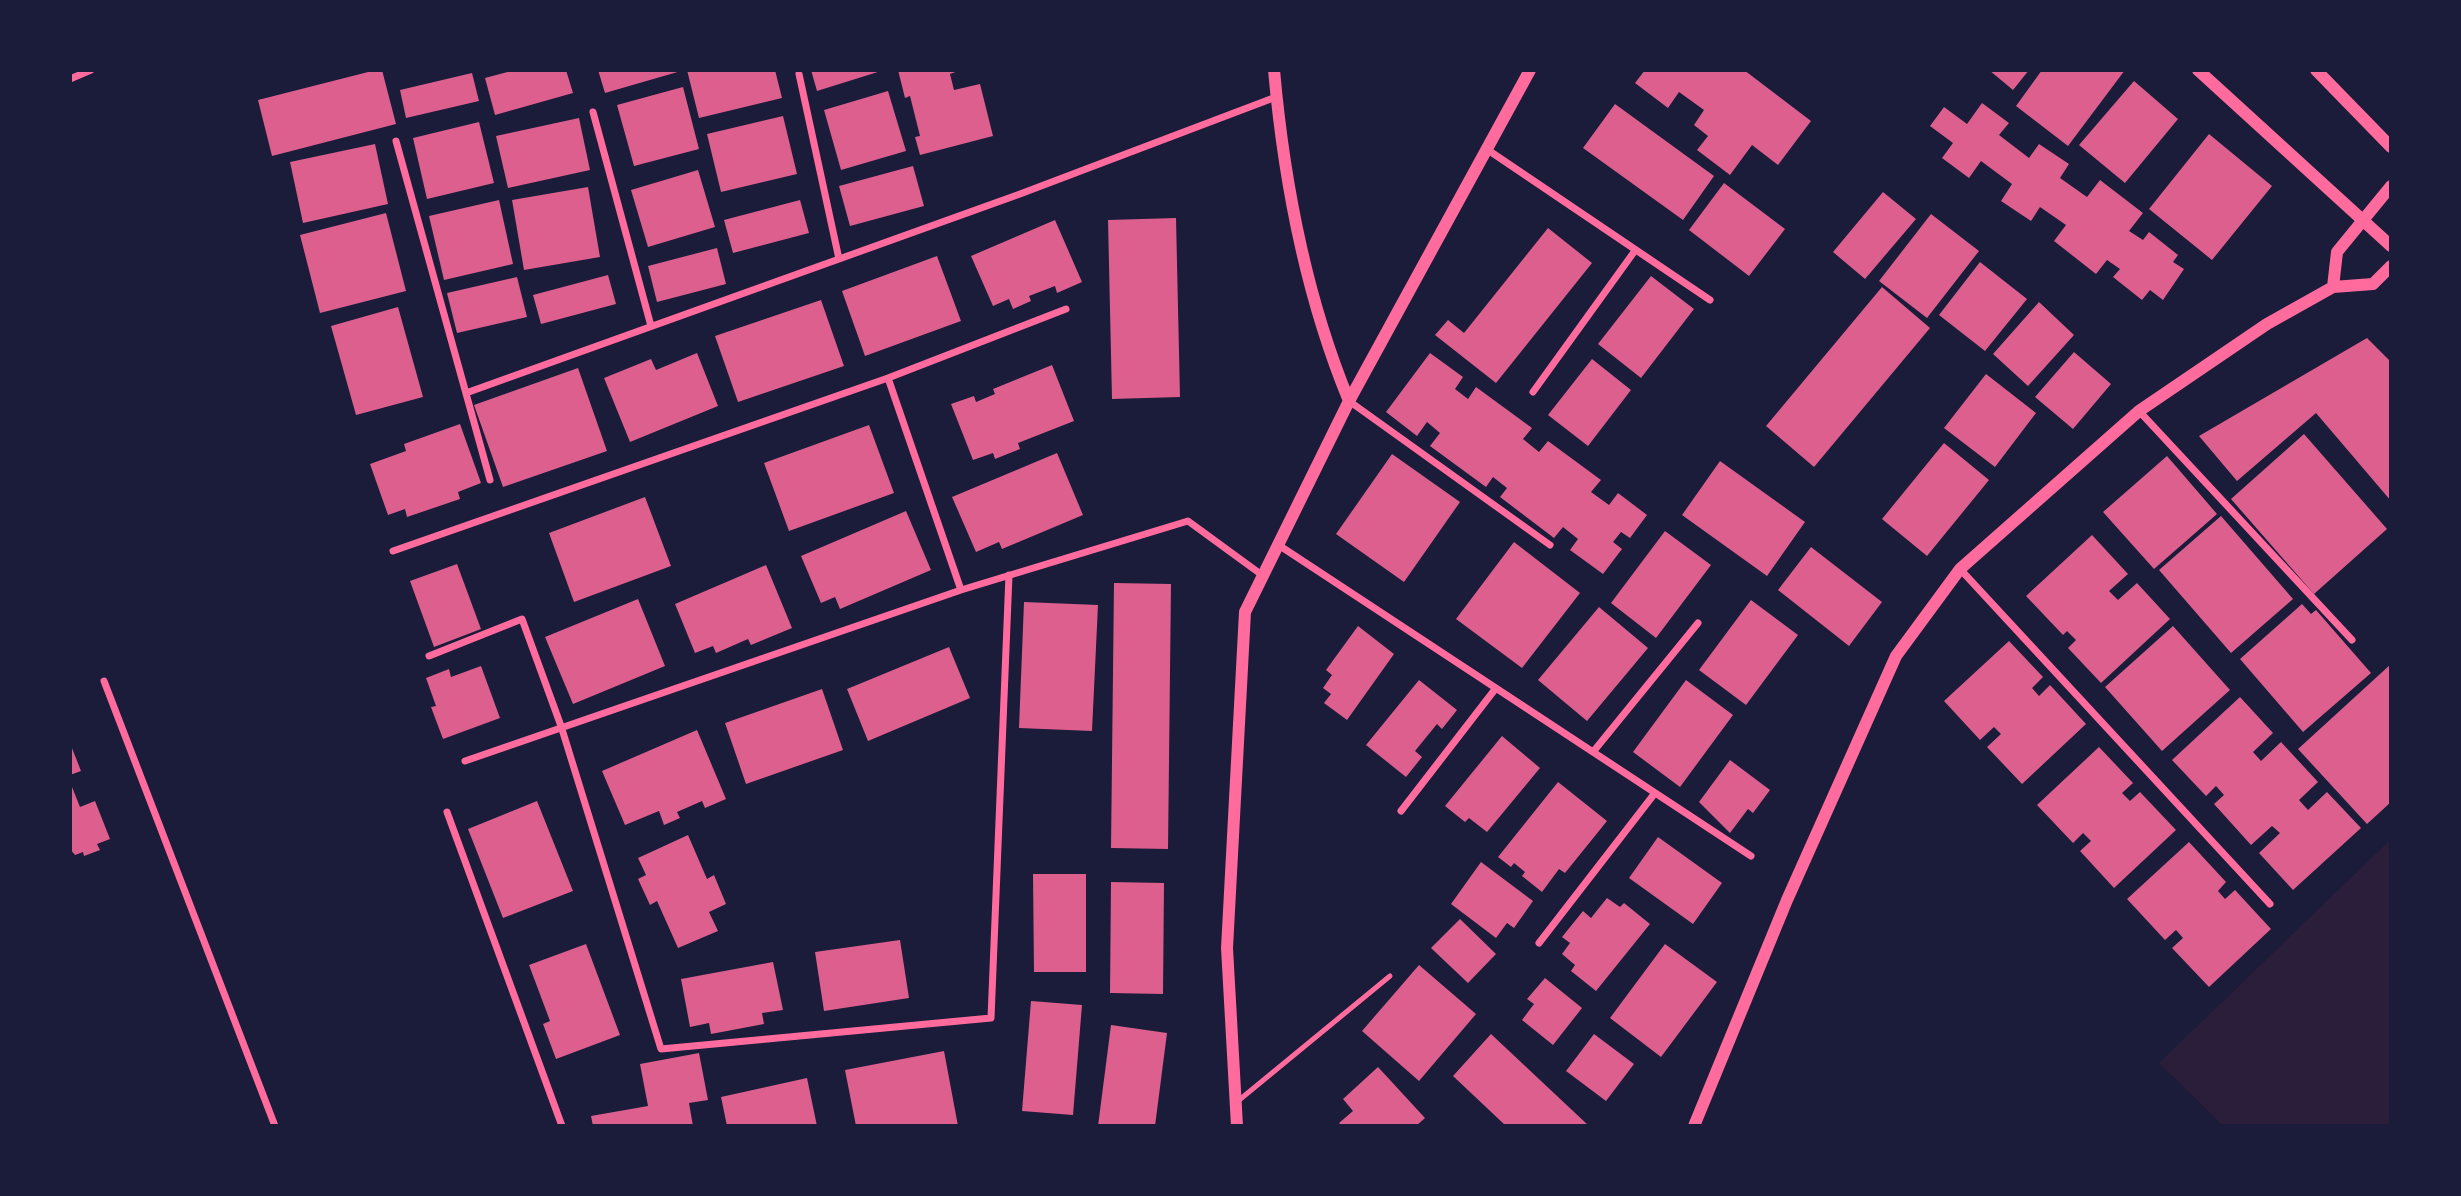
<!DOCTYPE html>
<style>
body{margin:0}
#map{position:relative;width:2461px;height:1196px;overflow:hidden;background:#1b1b3a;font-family:"Open Sans",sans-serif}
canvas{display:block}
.frame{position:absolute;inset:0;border:72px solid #1b1b3a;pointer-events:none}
</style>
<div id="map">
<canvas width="2461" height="1196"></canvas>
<div class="frame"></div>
</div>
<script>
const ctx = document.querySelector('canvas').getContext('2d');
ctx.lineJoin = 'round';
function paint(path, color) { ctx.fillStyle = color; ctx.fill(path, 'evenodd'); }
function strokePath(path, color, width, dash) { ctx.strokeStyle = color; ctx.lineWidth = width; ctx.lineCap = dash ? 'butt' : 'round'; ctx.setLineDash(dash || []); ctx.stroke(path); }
paint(new Path2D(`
 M2391 839V1126H2223L2159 1063Z`), '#2a1e3b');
paint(new Path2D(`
 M376 70H382L396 124 272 156 258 100Z
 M515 70H566L573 93 495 115 485 78Z
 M598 70H681V71L605 93Z
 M687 70H775L782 98 699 118Z
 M811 70H881V71L817 91Z
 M898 70H961L950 74 954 90 980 84 993 136 920 155 915 137 920 136 910 96 905 98Z
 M1645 70H1744L1811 121 1778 165 1752 145 1730 175 1697 150 1708 136 1694 125 1704 110 1679 92 1668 108 1635 83Z
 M1989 70H2029L2013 90Z
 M2042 70H2125L2068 146 2016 106Z
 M472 73 479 101 406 118 400 90Z
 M2134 81 2178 119 2125 183 2079 145Z
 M683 87 699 149 634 166 617 105Z
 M888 91 906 151 841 170 824 110Z
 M1982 103 2009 123 1999 135 2029 158 2039 144 2069 164 2060 178 2087 197 2100 180 2143 213 2129 231 2143 240 2149 232 2178 255 2173 262 2184 269 2163 300 2150 290 2142 300 2113 277 2120 269 2107 260 2096 274 2054 241 2066 225 2040 207 2031 221 2001 201 2012 184 1981 161 1969 178 1942 158 1953 143 1930 126 1944 107 1967 124Z
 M1615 104 1714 176 1683 220 1583 148Z
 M783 116 797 174 721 192 707 134Z
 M579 118 590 170 508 188 496 136Z
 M479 122 494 183 427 199 413 138Z
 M2209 134 2272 186 2212 260 2149 209Z
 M375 144 388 204 303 223 290 162Z
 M913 166 924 206 850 226 839 186Z
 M698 170 715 227 648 247 631 190Z
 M1724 183 1785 229 1749 276 1689 230Z
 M588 187 600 257 524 270 512 200Z
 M1883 192 1916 219 1865 279 1833 252Z
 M499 200 513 264 444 280 429 216Z
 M800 200 809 233 733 253 724 220Z
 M386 213 406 291 320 313 300 235Z
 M1931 214 1979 251 1927 318 1879 281Z
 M1176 218 1180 397 1112 399 1108 220Z
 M1055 220 1082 282 1057 293 1055 286 1029 296 1031 301 1013 309 1009 299 993 306 971 256Z
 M1548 228 1592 263 1496 383 1435 335 1448 320 1464 333Z
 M717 248 726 284 657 302 648 266Z
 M937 256 961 321 865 356 842 291Z
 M1980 262 2027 299 1985 351 1939 315Z
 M608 275 616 304 541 324 533 295Z
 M1651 276 1694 309 1641 378 1598 344Z
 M517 277 527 317 457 333 447 293Z
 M1882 287 1930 328 1814 467 1766 426Z
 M821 300 844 366 738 402 715 336Z
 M2039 302 2074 335 2028 386 1993 354Z
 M398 307 423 397 356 415 331 326Z
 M2367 338 2391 362V501L2316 413 2237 481 2199 436Z
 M2074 352 2111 384 2073 429 2035 397Z
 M697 353 718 406 630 442 604 378 651 359 656 370Z
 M1430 353 1463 377 1455 389 1468 399 1476 387 1532 428 1523 439 1539 452 1548 441 1601 480 1591 492 1609 505 1618 493 1647 515 1630 538 1621 532 1613 542 1622 549 1603 574 1570 550 1578 539 1563 527 1554 538 1500 497 1507 488 1493 477 1486 487 1430 446 1440 433 1427 422 1417 436 1386 412Z
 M1592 359 1631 390 1588 446 1548 415Z
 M1052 365 1074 421 1018 443 1020 449 995 459 993 453 973 460 951 404 974 396 976 402 995 394 993 389Z
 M578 368 607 451 503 487 474 405Z
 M1986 374 2036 413 1995 467 1944 428Z
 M460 424 481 483 458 492 460 499 407 517 405 509 388 515 370 464 406 451 404 444Z
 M869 425 894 493 789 531 764 463Z
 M2304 434 2387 529 2314 594 2231 499Z
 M1944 443 1989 480 1927 556 1882 519Z
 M1057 453 1083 515 1002 549 999 542 976 552 952 497Z
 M1392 454 1460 502 1404 582 1336 534Z
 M2167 456 2217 514 2154 569 2103 512Z
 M1720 461 1805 522 1767 576 1682 515Z
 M645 497 671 566 574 602 549 533Z
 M906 511 931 570 840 609 835 597 821 603 801 556Z
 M2221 516 2293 599 2231 653 2159 570Z
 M1665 531 1711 565 1656 638 1611 603Z
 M2092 535 2128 574 2109 591 2118 600 2137 583 2170 619 2101 683 2068 648 2076 640 2067 631 2063 635 2026 596Z
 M1514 542 1580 593 1522 668 1456 619Z
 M1811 547 1882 602 1849 646 1778 590Z
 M457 564 481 629 434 647 410 581Z
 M766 565 792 628 751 645 748 639 716 653 713 646 695 653 675 604Z
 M1114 583 1171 584 1168 849 1111 848Z
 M638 599 665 666 573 704 545 637Z
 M1751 600 1798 635 1746 705 1699 670Z
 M1024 602 1098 605 1092 731 1019 728Z
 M2302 604 2311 614 2316 610 2371 673 2303 732 2240 659Z
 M1599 607 1648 648 1587 721 1538 680Z
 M1358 626 1394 654 1347 720 1324 703 1331 694 1323 688 1332 675 1326 670Z
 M2173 626 2230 690 2162 751 2105 687Z
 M2009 641 2043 677 2032 688 2039 696 2050 685 2086 724 2022 784 1987 747 2001 734 1994 727 1980 740 1944 701Z
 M949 647 970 698 868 741 847 689Z
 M2391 664V802L2367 824 2298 749Z
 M481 666 500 718 443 739 431 707 436 706 426 678 449 669 451 677Z
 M1419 680 1457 710 1442 729 1437 724 1415 751 1422 757 1406 777 1366 745Z
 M1686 680 1733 715 1680 787 1633 752Z
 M822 689 843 750 746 784 725 723Z
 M2240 697 2273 733 2253 752 2261 761 2281 742 2318 782 2299 800 2308 810 2327 792 2361 828 2293 890 2259 853 2280 833 2272 826 2251 845 2214 804 2224 795 2216 786 2206 796 2172 760Z
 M697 730 726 799 705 808 702 801 677 812 680 818 664 825 659 811 625 825 602 771Z
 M1502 736 1540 768 1487 832 1469 818 1465 822 1445 806Z
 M70 743 81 771 70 775Z
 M2099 747 2133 783 2122 793 2130 801 2140 792 2176 830 2114 888 2080 851 2091 841 2083 833 2073 843 2037 805Z
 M1730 760 1770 790 1753 813 1748 809 1730 833 1699 802Z
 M70 782 80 807 95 801 110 839 97 844 100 850 84 856 83 852 75 855 70 849Z
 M1558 782 1607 821 1565 873 1559 869 1542 892 1522 876 1525 872 1514 863 1511 867 1498 857Z
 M537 801 573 891 503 918 468 829Z
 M688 835 707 879 714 875 726 904 709 912 718 931 678 948 657 901 650 905 638 879 646 875 638 858Z
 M1658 837 1722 883 1693 924 1629 878Z
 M2189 842 2226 882 2218 891 2225 899 2235 890 2271 929 2209 987 2172 948 2183 938 2176 930 2165 940 2127 899Z
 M1481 862 1533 901 1514 928 1507 923 1496 938 1451 904Z
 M1033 874H1086V972H1034Z
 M1111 882 1164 883 1163 994 1110 993Z
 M1607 898 1620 907 1624 903 1650 924 1596 991 1571 971 1575 965 1562 954 1570 943 1562 937 1583 911 1591 918Z
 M1460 919 1496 954 1468 983 1431 948Z
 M900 940 909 998 824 1011 815 952Z
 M586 944 620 1035 556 1059 543 1024 550 1021 529 965Z
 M1665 944 1717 982 1661 1057 1610 1018Z
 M773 962 783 1010 762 1013 764 1024 711 1034 709 1023 690 1027 681 979Z
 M1419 965 1476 1014 1419 1081 1362 1031Z
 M1545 978 1582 1008 1553 1045 1522 1020 1534 1004 1527 999Z
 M1031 1001 1082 1005 1073 1115 1022 1111Z
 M1111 1025 1167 1033 1155 1126H1098Z
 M1491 1034 1589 1126H1506L1453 1076Z
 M1594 1034 1634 1064 1606 1101 1566 1071Z
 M944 1051 958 1126H856L845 1070Z
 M699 1053 708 1100 689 1103 693 1126H593L591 1116 648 1106 640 1064Z
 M1378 1067 1425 1118 1416 1126H1342L1339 1123 1353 1111 1343 1099Z
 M807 1078 817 1126H727L721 1097Z`), '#dd5f8e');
strokePath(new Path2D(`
 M1238 1101 1390 976`), '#ff6b9d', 5);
strokePath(new Path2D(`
 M799 74 839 259
 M70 79 91 70
 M593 112 651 326
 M396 141 490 480
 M1485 148 1710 300
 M888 378 961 590
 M1533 392 1634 252
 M466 393 1020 194 1276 97
 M1349 401 1550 545
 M2139 411 2352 640
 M1277 544 1751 856
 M393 551 888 378 1066 309
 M1960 569 2270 904
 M429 656 522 619 561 726 661 1049 991 1018 1009 575
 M104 681 275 1126
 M1593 752 1698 623
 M465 761 961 590 1188 521 1262 575
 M1401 811 1496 688
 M447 812 562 1126
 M1539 943 1655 793`), '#ff6b9d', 7);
strokePath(new Path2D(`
 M1274 70C1284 182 1306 297 1349 401
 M2198 70 2391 246
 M2316 70 2391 147
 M2333 287 2337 252 2391 186
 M1237 1126 1227 948 1245 612 1349 401 1530 70
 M1694 1126 1787 900 1896 656 1960 569 2139 411 2267 324 2333 287 2373 284 2391 266`), '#ff6b9d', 12);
</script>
